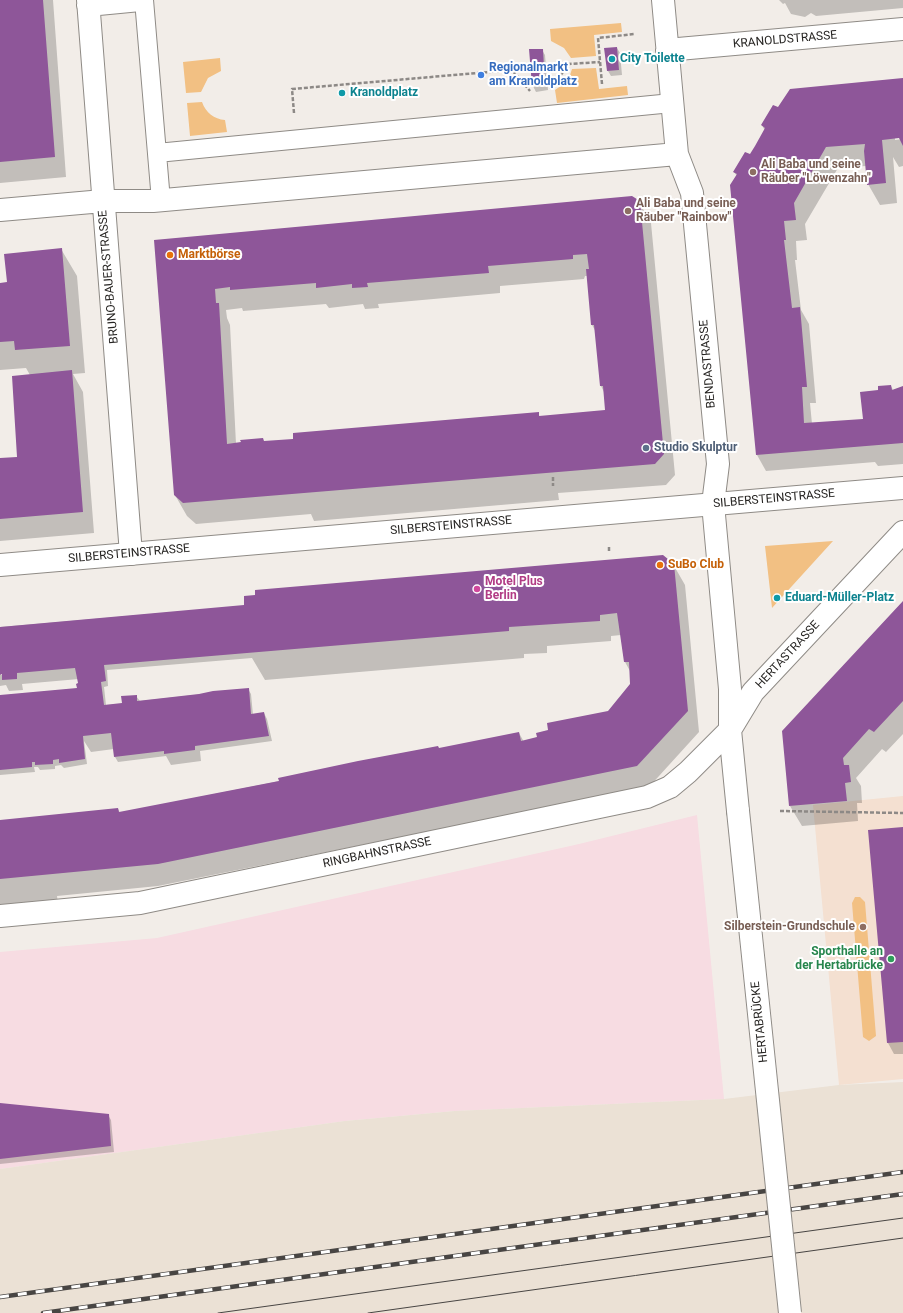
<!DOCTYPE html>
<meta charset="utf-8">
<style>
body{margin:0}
canvas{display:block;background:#f2ede8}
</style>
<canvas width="903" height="1313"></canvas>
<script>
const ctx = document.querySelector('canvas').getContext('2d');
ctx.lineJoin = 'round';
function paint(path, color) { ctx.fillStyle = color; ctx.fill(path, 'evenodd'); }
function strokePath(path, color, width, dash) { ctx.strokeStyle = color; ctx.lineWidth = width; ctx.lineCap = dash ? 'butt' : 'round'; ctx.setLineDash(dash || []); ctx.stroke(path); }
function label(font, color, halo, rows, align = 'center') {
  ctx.font = font + ' Roboto,sans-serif'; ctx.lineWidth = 4; ctx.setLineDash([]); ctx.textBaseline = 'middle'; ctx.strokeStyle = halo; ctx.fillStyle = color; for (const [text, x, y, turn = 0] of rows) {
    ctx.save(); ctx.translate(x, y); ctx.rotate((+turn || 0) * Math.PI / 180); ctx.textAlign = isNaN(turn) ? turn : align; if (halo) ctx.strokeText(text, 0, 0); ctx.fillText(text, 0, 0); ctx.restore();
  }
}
paint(new Path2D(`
 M697 815 724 1099 455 1111 345 1121 0 1169V952L157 938 579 844Z`), '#f7dce2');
paint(new Path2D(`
 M903 1082V1313H0V1169L345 1121 455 1111 724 1099 839 1085Z`), '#ebe1d5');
paint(new Path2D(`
 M903 796V1079L839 1085 813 805Z`), '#f4e0d1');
paint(new Path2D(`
 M621 23 622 32 594 35 596 56 571 58 564 48 551 41 550 29Z
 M220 58 221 71 208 78 201 92 186 93 183 62Z
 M596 68 599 89 627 86 628 95 557 103 555 90 568 81 572 69Z
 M202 102C206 113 214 119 225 120L227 132 190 136 187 103Z
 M833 541 772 608 765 546Z
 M855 897H860L865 902 876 1036 869 1041 863 1037 852 903Z`), '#f2c083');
paint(new Path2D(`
 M0 0H53L66 177 0 183Z
 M779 0H903V8L816 16 811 13 805 17 791 14 785 3 783 4Z
 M617 48 620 53 622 75 611 76 608 71Z
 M530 50H542L545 55 548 90 536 92 533 86Z
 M903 79V137L895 138V140L903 139V166L899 167 893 157 897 203 880 205 868 184 866 166 838 168 805 224 807 240 796 241 797 260H795L801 310 809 324 816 403H810L812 424 864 420 879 391 891 386 893 390 903 387V464L878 466 875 462 766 471 757 455 737 176 734 172 750 156 765 131 762 125 778 109Z
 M639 202 651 223 675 475 666 485 558 493 559 500 314 521 311 514 196 524 187 516 175 495 155 241ZM585 276H588L592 325 596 332 601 386 605 394 606 411 540 417 538 413 292 440 236 444 230 325 227 318 226 310 242 308 243 311 326 304 329 308 363 304 365 309 379 308 378 304 500 293V286L584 279Z
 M61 249 77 276 85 373 73 374 83 392 94 533 0 541V459L18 458 30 375 26 368 0 370V284L8 283Z
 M673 564 685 585 699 732 649 787 158 886 57 896 58 903 0 908V821L118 809 120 813 519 733 524 742 609 712 631 684 630 671 625 662 621 635 611 636V641L547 646V653L524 654V658L265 680 252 658 107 670 108 686 104 687 106 705 124 704 136 696 140 701 248 689 251 694 253 715 264 713 267 719 272 741 200 751 201 761 171 765 166 756 118 762 115 757 114 749 91 752 84 741 87 764 64 768 61 765 55 766V769L40 770 38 767H34L35 772 0 775V696L78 689 79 679 22 684 23 690 9 691 6 685 0 686V675H7L0 673V627L244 606Z
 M903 603V734L886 752 882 749 856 778 861 786 862 803H857L858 821 802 826 790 806Z
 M903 828V1054H894L888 1043 869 831Z
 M0 1104 108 1115 111 1120 114 1152 0 1164Z`), '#0003');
paint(new Path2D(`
 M0 0H43L55 157 0 162Z
 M617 47 619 70 607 71 604 48Z
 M529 49H543L545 85 532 86Z
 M903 78V146L899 138 882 140 886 183 867 185 864 151 865 144 826 147 794 203 796 220 784 221 786 240H784L792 308 800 307 807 387H802L804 423 863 419 860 392 878 390V386L891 385 892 390 903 386V443L756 455 730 185 737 174 733 172 745 152 750 154 755 146 765 128 761 125 773 105 778 107 790 89Z
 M632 196 640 201 664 454 655 464 183 503 174 495 154 240ZM587 254 589 269H586L591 325H594L600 386H603L605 410 539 416V412L293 433V439L264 441 263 438 240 440 241 442 227 444 219 303H216L215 289 230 287V290L316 283V288L352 284V288L368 287 367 283 489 273 488 266 573 259V255Z
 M62 248 70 346 15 350 14 341 0 342V283L7 282 4 254Z
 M72 370 83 512 0 519V458L17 457 12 376Z
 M663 555 674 564 688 711 637 766 158 864 0 879V820L118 808 119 812 279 781 278 778 358 761 438 746 439 748 519 732 521 741 537 737 536 733 548 730 547 723 608 711 630 684 629 662H624L617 613 600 615V621L509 627V631L104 665 106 681 101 682 104 705 122 703 121 696 137 695V701L199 694 213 691 249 688 251 714 264 712 269 736 195 746V750L164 754V751L114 757 111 733 83 736 85 759 59 763V759L53 760V764L35 765V762H32V767L0 770V695L77 688 76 684 78 683 75 668 17 673V679L2 680V674L0 675V627L244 605V596L255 595V590Z
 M903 601V701L874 732 869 729 843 758 844 765H849L851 782 845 783 847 801 789 806 782 731Z
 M903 827V1042L887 1043 868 830Z
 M0 1103 109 1114 111 1146 0 1159Z`), '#8e5699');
const service = new Path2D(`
 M144 0 161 201
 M157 153 672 103`);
const minor = new Path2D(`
 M88 0 131 554
 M663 0 677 154 692 193 718 464 713 504 730 689V730L738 811
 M88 5 140 0
 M667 50 903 29
 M0 210 103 201H153L677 154
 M0 916 140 903 647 797 670 787 688 772 730 730 753 692 903 532`);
const tertiary = new Path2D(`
 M0 565 903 488`);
strokePath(service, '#8f8b86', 20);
strokePath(minor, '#8f8b86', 24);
strokePath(tertiary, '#8f8b86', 24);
strokePath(new Path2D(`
 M602 84 598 38 634 34
 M550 89 569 64 600 62
 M294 113 292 89 512 70 530 91
 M553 477V486
 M609 547V552
 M780 811 903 813`), '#8d8986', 2.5, [4, 2]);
strokePath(service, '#fff', 18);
strokePath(minor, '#fff', 22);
strokePath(tertiary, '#fff', 22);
strokePath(new Path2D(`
 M218 1313 903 1218
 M368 1313 903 1238`), '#484543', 1);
const rail = new Path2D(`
 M0 1297 903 1172
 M43 1313 903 1194`);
strokePath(rail, '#484543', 4.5);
strokePath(rail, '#fff', 3, [9]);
const minorBridge = new Path2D(`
 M738 811 790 1313`);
strokePath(minorBridge, '#8f8b86', 24, []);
strokePath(minorBridge, '#fff', 22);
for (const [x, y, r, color] of [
 [612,59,4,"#0f9aa8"],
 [481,75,4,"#3f7fe0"],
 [342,93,4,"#0f9aa8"],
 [753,172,4,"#8d6e63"],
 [628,211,4,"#8d6e63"],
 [170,255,4,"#e8710a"],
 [646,448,4,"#5c6f8a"],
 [660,565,4,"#e8710a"],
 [477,589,4,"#d1479c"],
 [777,598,4,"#0f9aa8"],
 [863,927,4,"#8d6e63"],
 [891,959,4,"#2e9e5b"]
]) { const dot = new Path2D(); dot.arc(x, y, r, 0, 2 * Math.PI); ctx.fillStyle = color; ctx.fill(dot); strokePath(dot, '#fff', 1.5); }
label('12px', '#272523', '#fff', [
 ["KRANOLDSTRASSE",785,40,-5],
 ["BRUNO-BAUER-STRASSE",109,277,-95],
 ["BENDASTRASSE",708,364,-95],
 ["SILBERSTEINSTRASSE",774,499,-5],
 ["SILBERSTEINSTRASSE",451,526,-5],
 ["SILBERSTEINSTRASSE",129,554,-5],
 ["HERTASTRASSE",788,655,-47],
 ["RINGBAHNSTRASSE",377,853,-12],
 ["HERTABRÜCKE",760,1022,-96]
]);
label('bold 12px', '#0d838f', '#fff', [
 ["City Toilette",620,59],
 ["Kranoldplatz",350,93],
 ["Eduard-Müller-Platz",785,598]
], 'left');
label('bold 12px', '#366cbe', '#fff', [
 ["Regionalmarkt",489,68],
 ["am Kranoldplatz",489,82]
], 'left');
label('bold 12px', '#785e54', '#fff', [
 ["Ali Baba und seine",761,165],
 ["Räuber \"Löwenzahn\"",761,179],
 ["Ali Baba und seine",636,204],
 ["Räuber \"Rainbow\"",636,218],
 ["Silberstein-Grundschule",855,927,"right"]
], 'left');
label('bold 12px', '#c56008', '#fff', [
 ["Marktbörse",178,255],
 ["SuBo Club",668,565]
], 'left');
label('bold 12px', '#4e5e75', '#fff', [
 ["Studio Skulptur",654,448]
], 'left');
label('bold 12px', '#b23c85', '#fff', [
 ["Motel Plus",485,582],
 ["Berlin",485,596]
], 'left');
label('bold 12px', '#27864d', '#fff', [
 ["Sporthalle an",883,952],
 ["der Hertabrücke",883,966]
], 'right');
</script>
